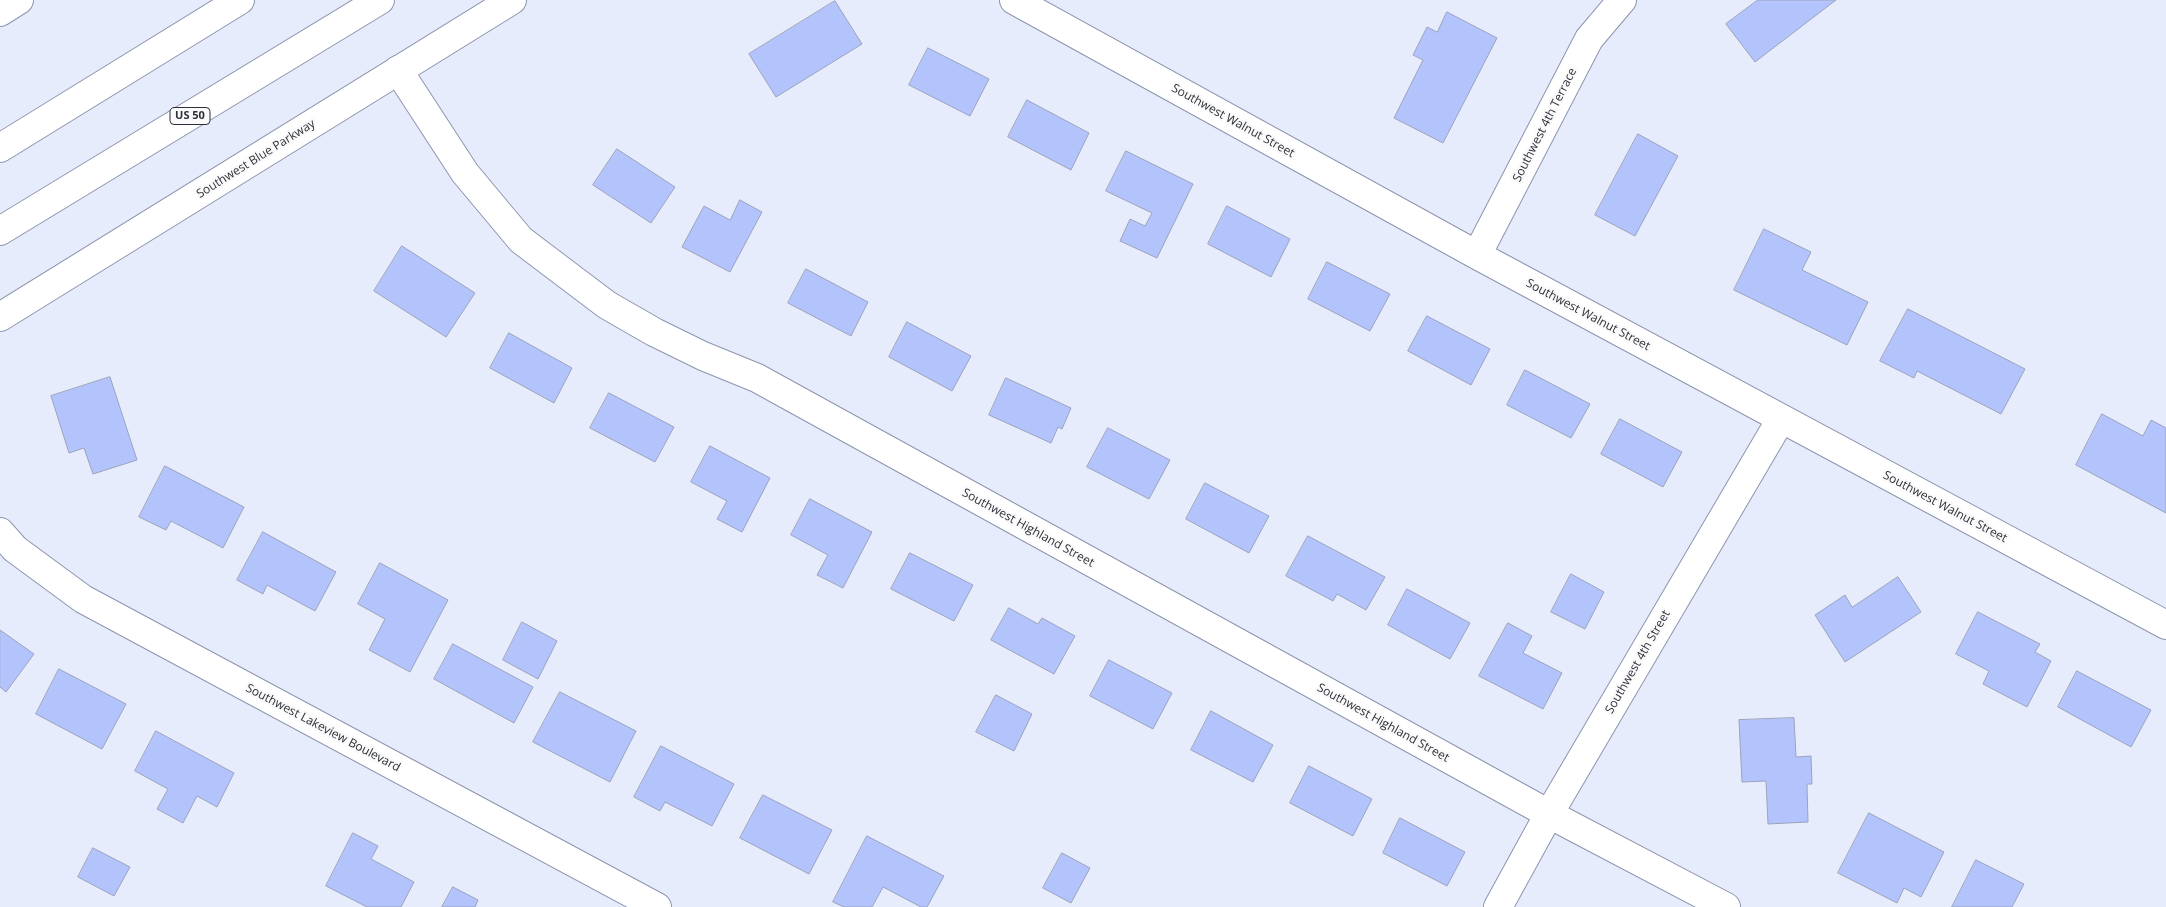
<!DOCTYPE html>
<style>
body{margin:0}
canvas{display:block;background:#e7ecfd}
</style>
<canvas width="2166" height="907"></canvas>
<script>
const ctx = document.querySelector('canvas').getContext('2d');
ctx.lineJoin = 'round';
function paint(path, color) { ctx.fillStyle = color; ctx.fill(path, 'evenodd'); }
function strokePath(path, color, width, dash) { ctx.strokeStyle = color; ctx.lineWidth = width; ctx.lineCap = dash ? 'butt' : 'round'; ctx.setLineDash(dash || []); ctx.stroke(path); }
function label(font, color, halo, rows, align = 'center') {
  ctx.font = font + ' "Open Sans",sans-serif'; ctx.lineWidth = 4.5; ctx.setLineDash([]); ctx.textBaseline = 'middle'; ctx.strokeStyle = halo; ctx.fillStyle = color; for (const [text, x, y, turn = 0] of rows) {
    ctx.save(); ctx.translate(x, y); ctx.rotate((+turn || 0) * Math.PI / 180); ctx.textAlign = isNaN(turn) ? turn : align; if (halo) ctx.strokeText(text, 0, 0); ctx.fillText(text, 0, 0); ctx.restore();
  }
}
const building = new Path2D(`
 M1758 0H1836L1755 62 1726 24Z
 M835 1 862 44 776 97 749 54Z
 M1447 12 1497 38 1443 143 1394 118 1423 60 1413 55 1427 27 1437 32Z
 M928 48 989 79 970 116 909 85Z
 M1027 100 1089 133 1071 170 1008 137Z
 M1638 134 1678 156 1635 236 1595 215Z
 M617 149 675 187 651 223 593 185Z
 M1126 151 1193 184 1157 258 1120 241 1130 219 1145 226 1152 213 1106 191Z
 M740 200 762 212 730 272 682 247 704 206 730 220Z
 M1227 206 1290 239 1271 277 1208 244Z
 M1764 229 1811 252 1802 270 1868 302 1847 345 1734 290Z
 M402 246 475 293 446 337 374 291Z
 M1327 262 1390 294 1370 331 1308 299Z
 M806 269 868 302 851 336 788 303Z
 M1908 309 2025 369 2001 414 1917 371 1914 378 1880 361Z
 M1427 316 1490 349 1471 385 1408 351Z
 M907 322 971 356 952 391 889 357Z
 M509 333 572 368 554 403 490 368Z
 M1525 370 1590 404 1571 438 1507 405Z
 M110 377 137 460 93 474 84 448 69 453 51 396Z
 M1006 378 1071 408 1062 429 1058 427 1051 443 989 415Z
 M609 393 674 427 655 462 590 428Z
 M2102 414 2143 436 2151 420 2166 428V513L2076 465Z
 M1620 419 1682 452 1663 487 1601 454Z
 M1108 428 1170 460 1149 499 1087 467Z
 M710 446 770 478 742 532 717 519 727 501 691 482Z
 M165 466 244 507 223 548 171 521 166 530 139 517Z
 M1205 483 1269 516 1249 553 1186 519Z
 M810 499 872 532 843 588 817 575 828 555 791 535Z
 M263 532 336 572 315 611 267 585 263 594 237 580Z
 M1308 536 1385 577 1366 610 1337 594 1333 601 1286 576Z
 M910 553 973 585 954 621 891 589Z
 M380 563 448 600 410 672 369 650 385 619 358 604Z
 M1571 574 1604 592 1585 629 1551 612Z
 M1898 577 1921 612 1845 662 1815 615 1845 595 1852 607Z
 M1407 589 1470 623 1450 659 1388 625Z
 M1009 608 1038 624 1042 618 1075 636 1054 674 991 640Z
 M1978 612 2040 644 2035 652 2051 661 2027 707 1983 684 1989 671 1956 654Z
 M522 622 557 641 538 679 503 660Z
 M1508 623 1532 636 1523 653 1562 673 1543 709 1479 676Z
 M0 630 34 654 6 692 0 687Z
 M453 644 533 687 514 723 434 679Z
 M1109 660 1172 693 1153 729 1090 696Z
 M59 669 126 704 102 749 36 714Z
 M2077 671 2151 710 2131 747 2058 707Z
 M560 692 636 731 610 782 533 742Z
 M996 695 1032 714 1014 751 976 732Z
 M1211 711 1273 745 1253 782 1191 750Z
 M1794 718 1796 757 1811 756 1812 784H1807L1808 822 1768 824 1766 781 1742 782 1739 720Z
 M156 731 234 773 217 807 197 796 183 823 157 809 168 789 135 771Z
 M661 746 734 784 712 826 665 802 660 811 634 797Z
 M1309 766 1372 799 1353 836 1290 803Z
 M763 795 832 830 809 874 740 838Z
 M1869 813 1944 852 1921 897 1904 888 1897 903 1838 873Z
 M1400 818 1465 852 1447 886 1383 853Z
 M353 833 378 846 371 859 414 882 401 907H367L326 886Z
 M867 836 944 876 927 907H921L883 887 872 907H844L833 902Z
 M93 848 130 867 114 896 78 877Z
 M1062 853 1090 868 1071 903 1043 888Z
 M1976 860 2024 884 2012 907H1952Z
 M453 887 478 900 475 907H442Z`);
paint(building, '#b3c3fc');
strokePath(building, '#9ba3bc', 1);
const minor = new Path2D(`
 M1014 0 1477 255 2166 625
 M398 70 465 173 521 240 607 305 654 332 703 356 757 378 1549 814 1726 907
 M1477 255 1589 39 1622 0
 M0 532 15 549 83 599 657 907
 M1498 907 1549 814 1781 419`);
const tertiary = new Path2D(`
 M0 12 19 0
 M0 317 512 0`);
const motorway = new Path2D(`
 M0 148 240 0
 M0 231 380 0`);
strokePath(minor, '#8d95ae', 30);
strokePath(tertiary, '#8d95ae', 30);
strokePath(motorway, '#8d95ae', 30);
strokePath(minor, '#fff', 28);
strokePath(tertiary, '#fff', 28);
strokePath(motorway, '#fff', 28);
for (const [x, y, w] of [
 [190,116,40]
]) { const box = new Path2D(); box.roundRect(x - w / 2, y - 8.5, w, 17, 4); ctx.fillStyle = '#fafafa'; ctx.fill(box); strokePath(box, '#2d303a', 1); }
label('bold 11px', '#2d303a', null, [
 ["US 50",190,116]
]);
label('12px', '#2d303a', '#fafafa', [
 ["Southwest Walnut Street",1233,121,29],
 ["Southwest 4th Terrace",1545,125,-63],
 ["Southwest Blue Parkway",256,159,-32],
 ["Southwest Walnut Street",1588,315,28],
 ["Southwest Walnut Street",1945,507,28],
 ["Southwest Highland Street",1028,528,29],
 ["Southwest 4th Street",1638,662,-60],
 ["Southwest Highland Street",1383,723,29],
 ["Southwest Lakeview Boulevard",323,728,28]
]);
</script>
